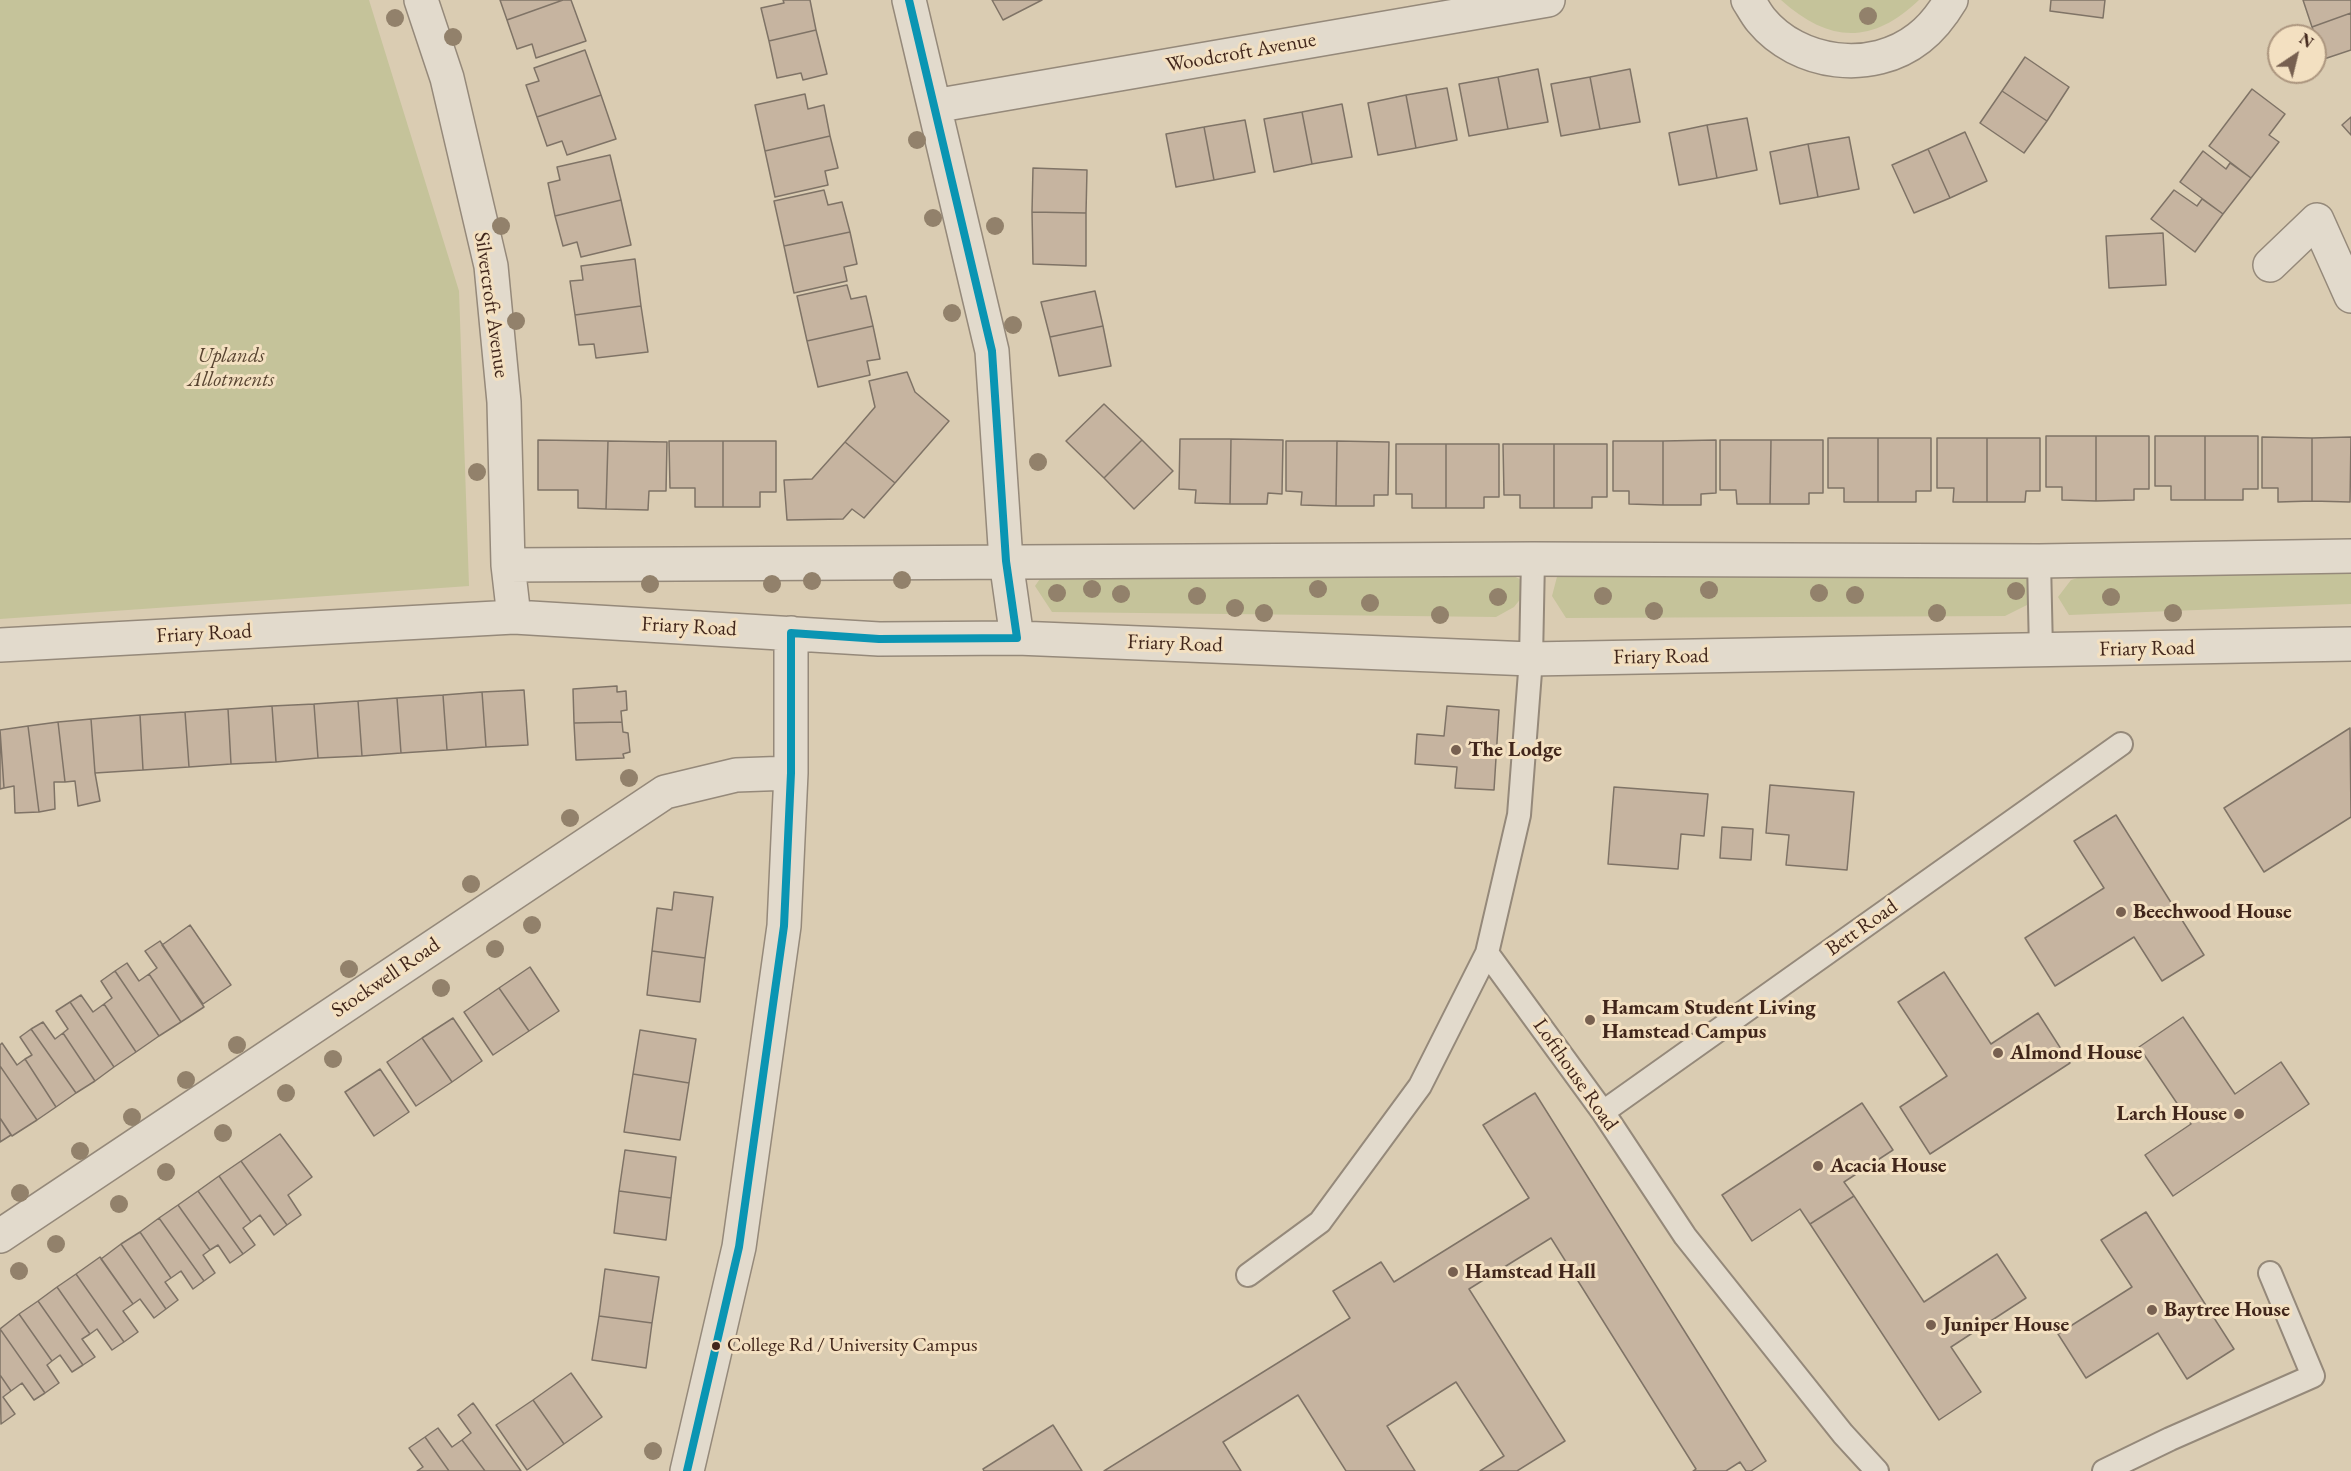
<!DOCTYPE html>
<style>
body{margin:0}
#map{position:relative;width:2351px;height:1471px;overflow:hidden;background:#daccb2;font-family:"EB Garamond",serif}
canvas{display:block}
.north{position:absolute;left:2267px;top:24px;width:60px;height:60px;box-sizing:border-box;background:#f3e0c1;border:2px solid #ac967f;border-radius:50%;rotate:35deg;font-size:16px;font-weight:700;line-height:24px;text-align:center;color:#41261b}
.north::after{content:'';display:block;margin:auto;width:21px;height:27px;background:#776050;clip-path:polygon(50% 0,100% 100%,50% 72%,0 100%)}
</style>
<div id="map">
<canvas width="2351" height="1471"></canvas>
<div class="north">N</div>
</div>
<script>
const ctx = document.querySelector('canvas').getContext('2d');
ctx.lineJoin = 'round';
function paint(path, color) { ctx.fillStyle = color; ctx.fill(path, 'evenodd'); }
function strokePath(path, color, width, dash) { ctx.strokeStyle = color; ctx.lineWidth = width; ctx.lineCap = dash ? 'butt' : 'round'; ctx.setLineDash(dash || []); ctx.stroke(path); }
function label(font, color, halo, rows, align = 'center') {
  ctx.font = font + ' "EB Garamond",serif'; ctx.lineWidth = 6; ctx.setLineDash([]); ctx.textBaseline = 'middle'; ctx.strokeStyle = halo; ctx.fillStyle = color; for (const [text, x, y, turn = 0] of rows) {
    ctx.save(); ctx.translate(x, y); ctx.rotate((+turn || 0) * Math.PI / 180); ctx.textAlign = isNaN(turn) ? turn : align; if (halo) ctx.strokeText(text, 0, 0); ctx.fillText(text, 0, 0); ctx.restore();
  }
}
paint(new Path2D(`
 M0 0H369L459 291 469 586 0 619Z
 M1781 0H1919C1872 45 1829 43 1781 0Z
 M2351 567V604L2069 615 2058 597 2071 580 2104 570Z
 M1044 573 1509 574 1522 580V597L1514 607 1496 617 1052 612 1035 586Z
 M1558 573 2023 575 2033 583 2027 605 2005 616 1566 618 1552 596Z`), '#c5c39a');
const building = new Path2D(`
 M500 0H563L507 20Z
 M563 0H571L586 41 536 58 532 44 517 49 507 20Z
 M783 0H810L816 30 769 41 761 8 784 3Z
 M992 0H1042L1003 20Z
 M2051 0H2105L2103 18 2050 11Z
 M2303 0H2351V13L2312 27Z
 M2351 13V50L2324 59 2312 27Z
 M816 30 827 74 803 80 801 73 777 78 769 41Z
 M585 50 601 95 537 117 526 85 539 81 534 68Z
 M2025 57 2069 87 2047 121 2002 91Z
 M1538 69 1548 122 1508 129 1498 77Z
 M1630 69 1640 122 1600 129 1590 77Z
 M1498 77 1508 129 1469 136 1459 84Z
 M1590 77 1600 129 1561 136 1551 84Z
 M1447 88 1457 140 1416 148 1406 95Z
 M2252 89 2285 114 2269 135 2279 142 2251 178 2209 146Z
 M2002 91 2047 121 2024 153 1980 123Z
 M805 94 808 109 824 105 830 136 765 151 755 105Z
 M601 95 616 139 567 155 562 141 547 146 537 117Z
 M1406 95 1416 148 1378 155 1368 103Z
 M1342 104 1352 157 1312 164 1302 112Z
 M1302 112 1312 164 1274 172 1264 119Z
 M2351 117V135L2342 125Z
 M1747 118 1757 170 1717 178 1707 125Z
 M1245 120 1255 172 1214 180 1204 127Z
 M1707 125 1717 178 1679 185 1669 133Z
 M1204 127 1214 180 1176 187 1166 134Z
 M1965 132 1987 181 1950 198 1928 149Z
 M830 136 838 168 825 171 828 185 775 197 765 151Z
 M1849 137 1859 189 1818 197 1808 144Z
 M1808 144 1818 197 1780 204 1770 152Z
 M1928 149 1950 198 1914 213 1892 165Z
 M2203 151 2226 169 2230 163 2251 178 2223 214 2180 182Z
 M610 155 621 200 555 216 548 183 560 180 557 167Z
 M1033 168 1087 170 1086 213 1032 212Z
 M824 190 828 205 842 202 850 232 784 246 774 201Z
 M2174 190 2197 206 2202 199 2223 214 2195 252 2151 219Z
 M621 200 631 245 581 257 577 242 563 246 555 216Z
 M1032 212 1086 213V266L1033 264Z
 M850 232 857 264 844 267 847 281 794 293 784 246Z
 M2163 233 2166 285 2109 288 2106 236Z
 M635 259 641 306 575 315 570 281 583 280 581 266Z
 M847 285 851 299 866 296 873 326 807 341 797 296Z
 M1095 291 1103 326 1050 337 1041 302Z
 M641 306 648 352 596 358 594 344 579 345 575 315Z
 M873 326 880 359 867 361 870 375 818 387 807 341Z
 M1103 326 1111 366 1059 376 1050 337Z
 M907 372 915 392 949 421 895 483 845 442 875 407 869 381Z
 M1104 404 1142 440 1104 478 1066 441Z
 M2046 436H2096V501L2062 500V487H2046Z
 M2096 436H2149V489H2134V500L2096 501Z
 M2155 436H2205V500H2171V486H2155Z
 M2205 436H2258V489H2243V500H2205Z
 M2262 437 2312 438V501L2278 502V488H2262Z
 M2351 437 2350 502 2312 501V438Z
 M1828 438H1878V502H1844V488H1828Z
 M1878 438H1931V491H1916V502H1878Z
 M1937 438H1987V502H1953L1954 488H1937Z
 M1987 438H2040V491H2026L2025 502H1987Z
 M1180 439H1231L1230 504 1195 503 1196 490 1179 489Z
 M1231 439 1283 440 1282 494 1268 493 1267 504H1230Z
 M538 440 608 441 606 509 578 508V490H538Z
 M1142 440 1173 471 1134 509 1104 478Z
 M1716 440V493L1701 494V505H1663V441Z
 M1720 440H1771L1770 504H1737L1736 490H1720Z
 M1771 440H1823V493H1809V504H1770Z
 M608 441 667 442 666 491H649L648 510 606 509Z
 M669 441H723V507H695V488H670Z
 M723 441H776V492H760V507H723Z
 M1286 441H1337L1336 506 1301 505 1302 492 1286 491Z
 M1337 441 1389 442 1388 495H1374V506H1336Z
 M1613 441H1663V505L1629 504V491H1613Z
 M845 442 895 483 864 518 852 509 843 519 787 520 784 480 812 479Z
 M1396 444H1446V508H1412V494H1396Z
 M1446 444H1499V497H1484V508H1446Z
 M1503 444H1554V508H1520V495H1504Z
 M1554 444H1607V497H1592V508H1554Z
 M617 686V692L626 691 627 710 621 711 622 722 574 723 573 689Z
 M524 690 528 745 486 747 482 692Z
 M482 692 486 747 447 750 443 695Z
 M443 695 447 750 401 753 397 698Z
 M397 698 401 753 362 756 358 701Z
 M358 701 362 756 318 758 314 704Z
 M314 704 318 758 276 762 272 706Z
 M272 706 276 762 231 764 228 709Z
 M1447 706 1499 710 1494 790 1455 788 1457 767 1415 764 1417 734 1444 736Z
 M228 709 231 764 189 767 185 712Z
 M185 712 189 767 143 770 140 715Z
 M140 715 143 770 95 773 91 719Z
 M91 719 95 773 100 801 78 806 75 781 65 782 58 722Z
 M58 722 65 782H54L55 809 39 812 28 726Z
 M622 722 623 732 628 733 630 752 623 754 624 758 576 760 574 723Z
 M28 726 39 812 15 813 14 786 4 788 0 730Z
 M2350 728 2351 817 2264 872 2224 808Z
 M0 731 4 788 0 789Z
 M1770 785 1854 792 1847 870 1786 865 1789 835 1766 833Z
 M1614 787 1708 794 1704 836 1681 834 1678 869 1608 864Z
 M2116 815 2204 955 2162 981 2134 937 2055 986 2025 938 2104 888 2074 841Z
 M1722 827 1753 829 1751 860 1720 858Z
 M674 892 713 897 705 958 652 951 657 908 672 910Z
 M190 925 231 985 203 1004 162 945Z
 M160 941 204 1007 181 1022 149 974 157 968 145 951Z
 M652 951 705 958 700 1002 647 995Z
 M127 963 139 981 149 974 181 1022 159 1036 115 971Z
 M530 967 559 1011 529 1031 499 988Z
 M115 971 159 1036 136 1052 104 1004 112 998 101 981Z
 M1944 972 1991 1044 2038 1013 2070 1063 1930 1154 1900 1107 1947 1076 1898 1002Z
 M499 988 529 1031 493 1055 464 1012Z
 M81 995 93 1012 104 1004 136 1052 114 1067 70 1002Z
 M70 1002 114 1067 95 1081 63 1033 68 1029 56 1011Z
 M2183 1017 2235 1094 2281 1062 2309 1104 2173 1196 2145 1155 2191 1124 2139 1047Z
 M453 1018 482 1061 452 1082 422 1038Z
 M43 1022 55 1039 63 1033 95 1081 76 1093 31 1029Z
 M31 1029 76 1093 56 1107 25 1059 32 1055 20 1037Z
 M640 1030 696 1039 689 1083 633 1074Z
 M422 1038 452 1082 416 1106 387 1062Z
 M2 1043 17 1065 25 1059 56 1107 37 1120 0 1066V1045Z
 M0 1066 37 1120 12 1136 0 1118Z
 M380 1069 409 1112 374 1136 345 1092Z
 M633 1074 689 1083 680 1140 624 1132Z
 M1535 1093 1766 1461 1751 1471H1746L1740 1462 1726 1471H1693L1696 1469 1551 1238 1469 1289 1565 1441 1517 1471H1480L1504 1456 1456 1382 1387 1426 1415 1471H1346L1298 1395 1223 1442 1241 1471H1104L1350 1318 1333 1291 1381 1262 1394 1282 1529 1198 1483 1125Z
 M1862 1103 1893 1150 1844 1182 1854 1196 1810 1224 1800 1209 1752 1241 1722 1195Z
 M0 1118 11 1135 0 1142Z
 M280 1134 312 1177 288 1195 301 1215 287 1225 241 1161Z
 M625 1150 676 1157 671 1198 619 1191Z
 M241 1161 287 1225 274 1235 260 1215 251 1222 219 1176Z
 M219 1176 251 1222 243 1228 255 1245 243 1254 198 1191Z
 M198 1191 243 1254 230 1263 218 1245 210 1250 178 1205Z
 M619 1191 671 1198 666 1240 614 1233Z
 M1854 1196 1924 1302 1997 1254 2026 1298 1951 1347 1981 1392 1939 1420 1810 1224Z
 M178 1205 210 1250 203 1255 215 1273 204 1281 159 1218Z
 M2146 1212 2234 1349 2187 1379 2158 1333 2086 1378 2058 1334 2132 1287 2101 1240Z
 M159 1218 204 1281 193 1289 181 1271 171 1278 140 1232Z
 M140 1232 171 1278 165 1282 178 1300 166 1309 121 1244Z
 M121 1244 166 1309 154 1318 140 1299 133 1304 101 1259Z
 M100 1257 133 1304 123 1311 138 1332 124 1342 76 1274Z
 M605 1269 659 1277 652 1323 599 1316Z
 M76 1274 124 1342 112 1350 97 1329 90 1334 57 1287Z
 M57 1287 90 1334 82 1339 95 1357 83 1365 38 1301Z
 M38 1301 83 1365 72 1372 60 1355 52 1361 19 1314Z
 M19 1314 52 1361 47 1365 59 1383 45 1393 0 1329Z
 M599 1316 652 1323 646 1368 592 1360Z
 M0 1329 45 1393 34 1400 22 1383 11 1391 0 1375Z
 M571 1373 602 1417 564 1444 533 1400Z
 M0 1375 11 1391 3 1397 15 1414 1 1424Z
 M533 1400 564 1444 527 1470 496 1425Z
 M473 1403 476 1407 521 1471H485L462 1440 471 1433 458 1415Z
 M1053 1425 1082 1471H984L983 1469Z
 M438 1428 452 1447 462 1440 485 1471H449L425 1437Z
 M425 1437 449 1471H417L423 1467 409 1448Z`);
paint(building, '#c6b4a0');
strokePath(building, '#7f7366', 1.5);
const service = new Path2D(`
 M1533 559 1531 659 1519 815 1487 953 1603 1112 1685 1236 1843 1434 1877 1471
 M2039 561 2041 651
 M1603 1112 2121 744
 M1248 1275 1320 1222 1420 1086 1487 953
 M2104 1471 2170 1439 2313 1376 2270 1273`);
const minor = new Path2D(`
 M421 0 447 78 491 266 504 402 508 565 514 617
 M909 0 992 351 1006 561 1017 638
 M1748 0C1752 6 1756 14 1761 20 1798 65 1872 75 1919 38 1932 28 1942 15 1951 0
 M934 106 1548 0
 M2270 265 2317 220 2351 296
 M508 565 1533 559 2039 561 2351 556
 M0 645 514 617 879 639 1017 638 1531 659 2351 644
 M0 1236 665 792 736 775 791 773
 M687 1471 739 1247 784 926 791 773V633`);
strokePath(service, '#95897a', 26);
strokePath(minor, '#95897a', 36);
strokePath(service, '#e2dacc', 22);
strokePath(minor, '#e2dacc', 33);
strokePath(new Path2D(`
 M687 1471 739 1247 784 926 791 773V633L879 639 1017 638 1006 561 992 351 909 0`), '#0a95b3', 8);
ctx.fillStyle = '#92816b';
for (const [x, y] of [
 [1868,16],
 [395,18],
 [453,37],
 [917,140],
 [933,218],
 [501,226],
 [995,226],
 [952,313],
 [516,321],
 [1013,325],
 [1038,462],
 [477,472],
 [902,580],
 [812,581],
 [650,584],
 [772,584],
 [1092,589],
 [1318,589],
 [1709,590],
 [2016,591],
 [1057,593],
 [1819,593],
 [1121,594],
 [1855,595],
 [1197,596],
 [1603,596],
 [1498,597],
 [2111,597],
 [1370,603],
 [1235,608],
 [1654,611],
 [1264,613],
 [1937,613],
 [2173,613],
 [1440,615],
 [629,778],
 [570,818],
 [471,884],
 [532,925],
 [495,949],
 [349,969],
 [441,988],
 [237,1045],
 [333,1059],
 [186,1080],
 [286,1093],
 [132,1117],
 [223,1133],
 [80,1151],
 [166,1172],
 [20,1193],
 [119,1204],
 [56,1244],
 [19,1271],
 [653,1451]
]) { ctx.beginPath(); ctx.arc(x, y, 9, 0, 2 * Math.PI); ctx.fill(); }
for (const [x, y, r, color] of [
 [1456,750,6,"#776050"],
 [2121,912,6,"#776050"],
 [1590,1020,6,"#776050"],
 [1998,1053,6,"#776050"],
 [2239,1114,6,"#776050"],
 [1818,1166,6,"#776050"],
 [1453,1272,6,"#776050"],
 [2152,1310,6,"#776050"],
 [1931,1325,6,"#776050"],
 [716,1346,5,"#41261b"]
]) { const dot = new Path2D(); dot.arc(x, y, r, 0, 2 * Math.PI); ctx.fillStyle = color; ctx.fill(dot); strokePath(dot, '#f3e0c1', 2); }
label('20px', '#41261b', '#f3e0c1', [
 ["College Rd / University Campus",727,1346]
], 'left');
label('21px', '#41261b', '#f3e0c1', [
 ["Woodcroft Avenue",1241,53,-10],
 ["Silvercroft Avenue",491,305,82],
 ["Friary Road",689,627,3],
 ["Friary Road",204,634,-3],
 ["Friary Road",1175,644,2],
 ["Friary Road",2147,649,-1],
 ["Friary Road",1661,657,-1],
 ["Bett Road",1862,928,-35],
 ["Stockwell Road",386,978,-34],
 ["Lofthouse Road",1575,1075,55]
]);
label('italic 21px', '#584431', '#f3e0c1', [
 ["Uplands",231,356],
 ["Allotments",231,380]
]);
label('bold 21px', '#41261b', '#f3e0c1', [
 ["The Lodge",1468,750],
 ["Beechwood House",2133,912],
 ["Hamcam Student Living",1602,1008],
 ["Hamstead Campus",1602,1032],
 ["Almond House",2010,1053],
 ["Larch House",2227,1114,"right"],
 ["Acacia House",1830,1166],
 ["Hamstead Hall",1465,1272],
 ["Baytree House",2164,1310],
 ["Juniper House",1943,1325]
], 'left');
</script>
